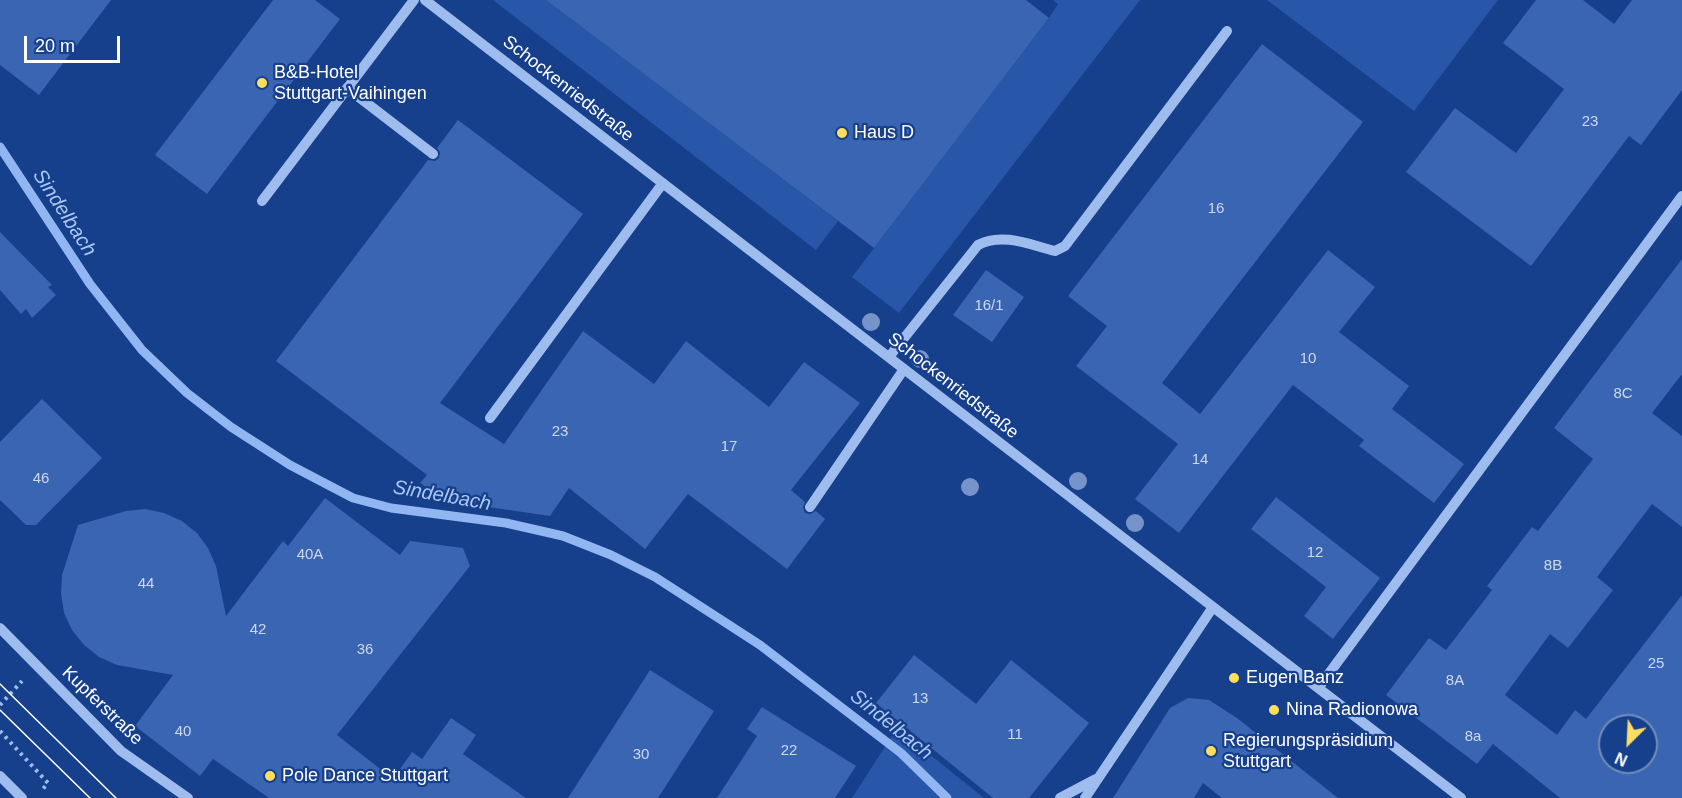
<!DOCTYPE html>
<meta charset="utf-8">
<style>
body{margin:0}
#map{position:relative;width:1682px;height:798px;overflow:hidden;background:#163f8c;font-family:Arial,sans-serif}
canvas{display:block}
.north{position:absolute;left:1598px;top:714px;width:60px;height:60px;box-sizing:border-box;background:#163f8c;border:2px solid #738cba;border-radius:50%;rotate:204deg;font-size:16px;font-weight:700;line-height:24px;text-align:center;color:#fff}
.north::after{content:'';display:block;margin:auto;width:21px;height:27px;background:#ffde5d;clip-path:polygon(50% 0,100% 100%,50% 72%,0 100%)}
.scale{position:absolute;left:24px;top:36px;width:96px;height:27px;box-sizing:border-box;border:3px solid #fff;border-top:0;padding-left:8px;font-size:18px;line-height:21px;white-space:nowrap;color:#fff;-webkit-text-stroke:4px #163f8c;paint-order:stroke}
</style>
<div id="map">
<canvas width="1682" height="798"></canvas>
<div class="north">N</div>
<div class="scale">20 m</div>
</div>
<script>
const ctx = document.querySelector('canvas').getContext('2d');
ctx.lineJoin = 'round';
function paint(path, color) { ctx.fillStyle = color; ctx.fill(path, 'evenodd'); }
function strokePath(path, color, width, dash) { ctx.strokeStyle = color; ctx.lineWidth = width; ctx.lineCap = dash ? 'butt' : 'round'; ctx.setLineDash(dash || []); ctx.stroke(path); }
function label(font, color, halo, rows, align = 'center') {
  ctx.font = font + ' Arial,sans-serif'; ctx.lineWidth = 4.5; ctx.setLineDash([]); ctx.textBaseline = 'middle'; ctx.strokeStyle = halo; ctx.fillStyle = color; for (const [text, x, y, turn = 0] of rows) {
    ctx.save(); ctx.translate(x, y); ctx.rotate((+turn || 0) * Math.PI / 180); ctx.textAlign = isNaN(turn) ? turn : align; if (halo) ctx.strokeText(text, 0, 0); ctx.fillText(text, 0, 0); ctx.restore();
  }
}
paint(new Path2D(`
 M493 0H546L838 221 816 250Z
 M1053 0H1140L899 313 852 277 1049 18 1058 4Z
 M1267 0H1498L1414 111Z
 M897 728 984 798H852Z`), '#2857aa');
strokePath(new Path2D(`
 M0 147 90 284 142 350 187 393 231 427 290 465 353 498 391 508 506 523 563 536 611 555 655 577 760 645 901 753 947 798`), '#91b6f2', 9);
paint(new Path2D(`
 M0 0H111L39 95 0 65Z
 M273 0H315L340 19 207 194 155 155Z
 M546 0H1026L1049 18 874 248Z
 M1536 0H1583L1614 24 1632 0H1682V90L1641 145 1629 136 1531 266 1406 172 1455 108 1516 153 1564 89 1503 43Z
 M1262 44 1363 122 1162 383 1200 414 1328 250 1375 287 1339 332 1409 386 1392 409 1464 464 1434 503 1359 446 1364 440 1293 385 1179 533 1135 499 1178 444 1076 366 1107 326 1068 296Z
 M458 120 583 214 440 403 504 444 583 331 654 384 686 341 769 407 804 362 860 403 791 490 805 502 803 507 805 513 810 514 816 511 825 519 787 569 688 494 645 549 569 488 550 516 447 501 420 483 427 475 276 361 428 160 435 161 439 158 440 152 437 148Z
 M0 232 52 285 48 287 56 295 32 318 26 309 21 314 0 290Z
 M1682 259V374L1652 413 1682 436V527L1652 504 1597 577 1613 590 1568 648 1550 634 1505 695 1557 735 1575 710 1586 719 1682 595V798H1560L1493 744 1477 764 1386 695 1429 638 1446 650 1492 590 1487 586 1532 527 1538 531 1593 459 1554 428ZM1610 726H1646V762H1610Z
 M986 270 1024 297 992 342 953 315Z
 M42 399 102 458 36 525H26L0 500V442Z
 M1276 497 1380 578 1333 639 1304 616 1326 587 1251 529Z
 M325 498 400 555 410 541 463 548 470 566 337 735 393 779 412 752 422 759 451 718 476 735 463 754 526 798H269L213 759 200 776 135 726 173 675 117 665 99 657 84 645 72 630 64 613 61 593 62 575 78 525 126 511 145 509 164 513 182 521 197 533 208 548 216 566 226 616 283 541 288 546Z
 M914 655 976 704 1011 660 1089 723 1029 798H993L876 703Z
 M650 670 714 711 658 798H568Z
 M1188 698 1209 700 1237 718 1338 798H1222L1203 783 1194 798H1113L1170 708Z
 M762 707 856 766 835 798H717L757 736 747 729Z`), '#3a65b2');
strokePath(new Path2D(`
 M0 705 22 681
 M0 731 48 783 42 790`), '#9fbcef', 4, [3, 4.5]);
strokePath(new Path2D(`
 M425 0 1461 798
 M347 88 433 154
 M262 201 414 0
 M889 357 978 245C1002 232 1031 245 1055 251L1065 246 1227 31
 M490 418 663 183
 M810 507 904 369
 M0 628 121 751 188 798
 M1319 687 1682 196
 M0 776 22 798
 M1060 798 1096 779
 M1085 798 1213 607`), '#9fbcef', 10);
strokePath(new Path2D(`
 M0 684 116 798
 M0 710 90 798`), '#fff', 1.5);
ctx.fillStyle = '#7694c9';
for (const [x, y] of [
 [871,322],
 [920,359],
 [1078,481],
 [970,487],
 [1135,523]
]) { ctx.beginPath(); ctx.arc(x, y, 9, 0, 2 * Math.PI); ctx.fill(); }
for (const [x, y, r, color] of [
 [262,83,6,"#ffde5d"],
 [842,133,6,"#ffde5d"],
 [1234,678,6,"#ffde5d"],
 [1274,710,6,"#ffde5d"],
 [1211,751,6,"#ffde5d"],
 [270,776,6,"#ffde5d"]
]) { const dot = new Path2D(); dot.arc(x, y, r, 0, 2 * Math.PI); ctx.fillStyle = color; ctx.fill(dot); strokePath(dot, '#163f8c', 2); }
label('15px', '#ced8ec', null, [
 ["23",1590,122],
 ["16",1216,209],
 ["16/1",989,306],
 ["10",1308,359],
 ["8C",1623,394],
 ["23",560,432],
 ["17",729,447],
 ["14",1200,460],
 ["46",41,479],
 ["12",1315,553],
 ["40A",310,555],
 ["8B",1553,566],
 ["44",146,584],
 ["42",258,630],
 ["36",365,650],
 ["25",1656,664],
 ["8A",1455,681],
 ["13",920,699],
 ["40",183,732],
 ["11",1015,735],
 ["8a",1473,737],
 ["22",789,751],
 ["30",641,755]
]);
label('18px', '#fff', '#163f8c', [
 ["B&B-Hotel",274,73],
 ["Stuttgart-Vaihingen",274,94],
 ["Haus D",854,133],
 ["Eugen Banz",1246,678],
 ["Nina Radionowa",1286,710],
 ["Regierungspräsidium",1223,741],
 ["Stuttgart",1223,762],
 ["Pole Dance Stuttgart",282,776]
], 'left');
label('18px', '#fff', '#163f8c', [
 ["Schockenriedstraße",568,89,38],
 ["Schockenriedstraße",953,386,38],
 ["Kupferstraße",102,706,44]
]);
label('italic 20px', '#abc7f6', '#163f8c', [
 ["Sindelbach",64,213,57],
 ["Sindelbach",442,496,10],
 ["Sindelbach",891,725,39]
]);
</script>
